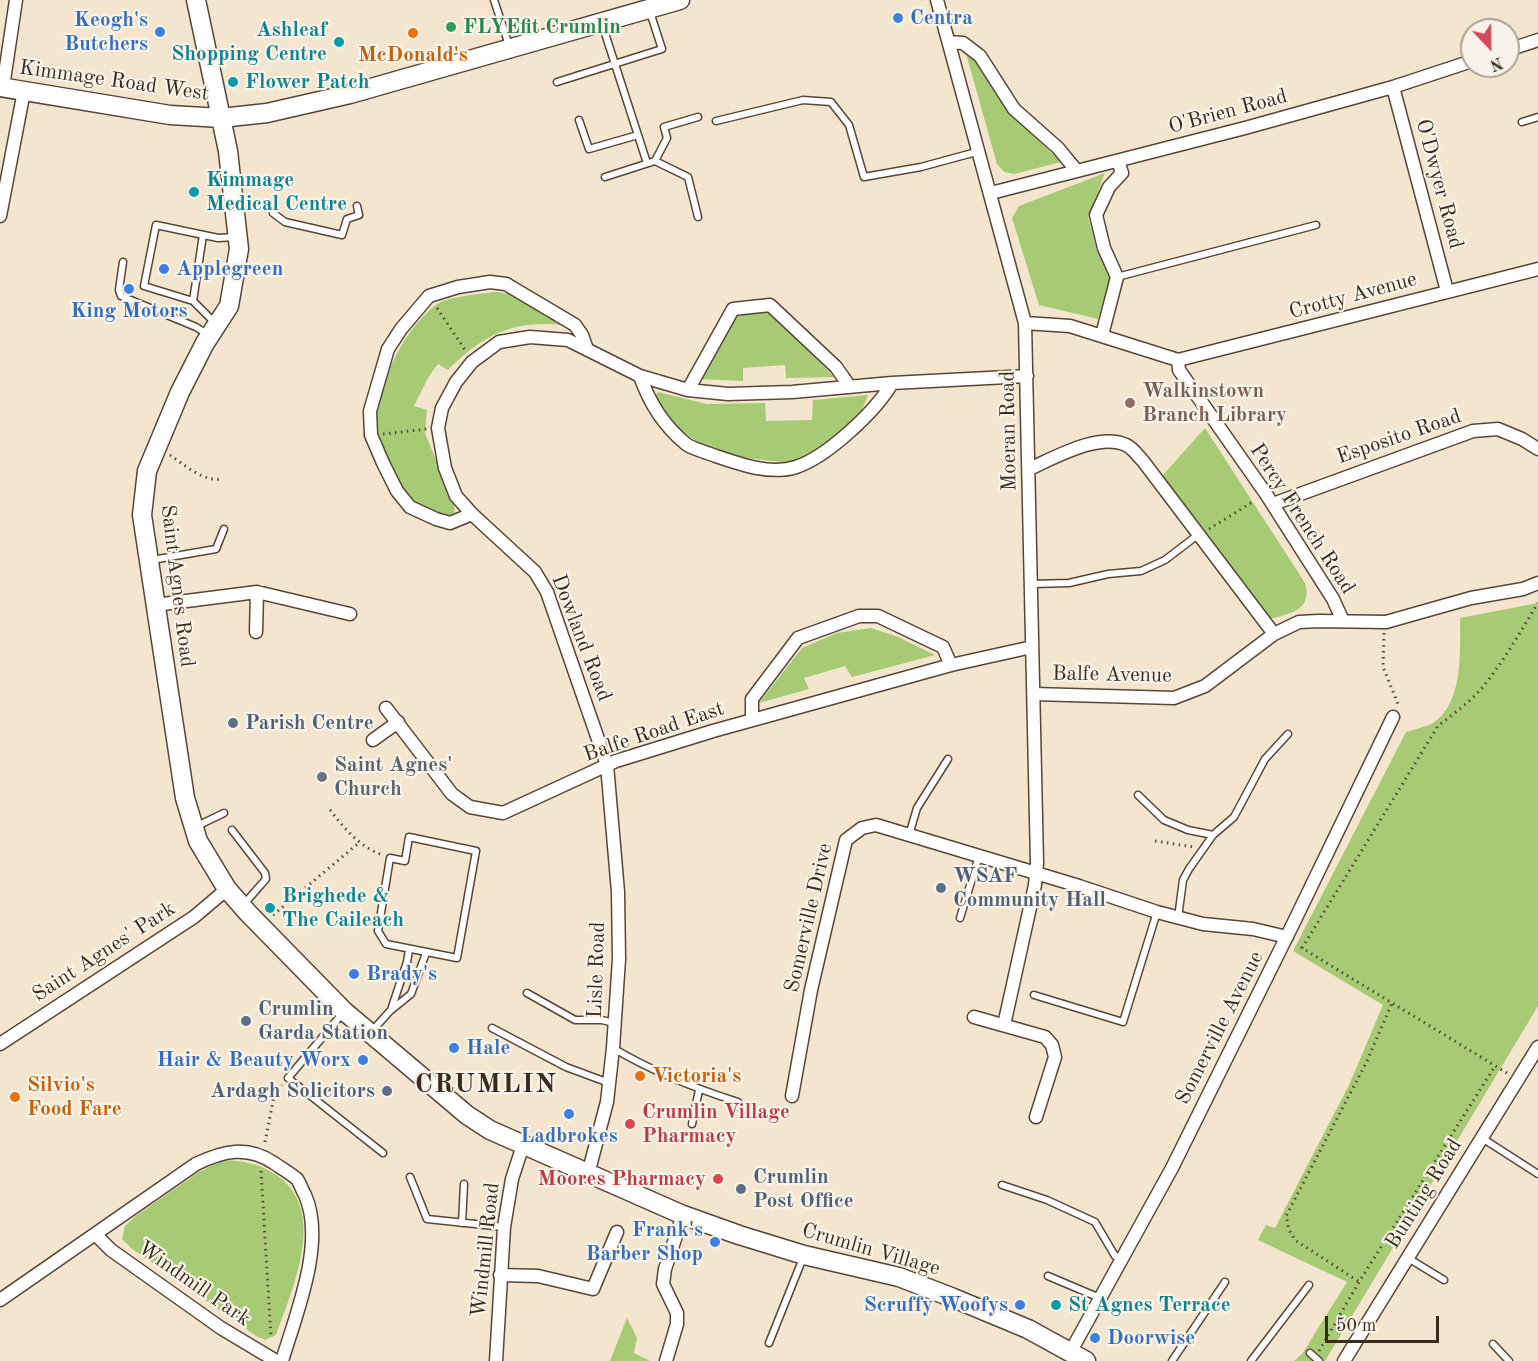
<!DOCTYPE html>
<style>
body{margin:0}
#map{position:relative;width:1538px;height:1361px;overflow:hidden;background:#f4e5ce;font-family:"Old Standard TT",serif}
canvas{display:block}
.north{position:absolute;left:1460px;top:18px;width:60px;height:60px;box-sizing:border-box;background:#f7f3e8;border:2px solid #aca397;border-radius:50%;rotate:158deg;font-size:16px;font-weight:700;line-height:24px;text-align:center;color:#3b2a1e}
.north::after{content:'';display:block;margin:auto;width:21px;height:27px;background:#d1495b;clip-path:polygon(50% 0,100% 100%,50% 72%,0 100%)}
.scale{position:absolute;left:1325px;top:1316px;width:114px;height:27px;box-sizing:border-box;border:3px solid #3b2a1e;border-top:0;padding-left:8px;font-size:18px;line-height:21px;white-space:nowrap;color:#3b2a1e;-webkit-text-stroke:4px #f7f3e8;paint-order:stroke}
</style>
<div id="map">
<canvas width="1538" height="1361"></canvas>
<div class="north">N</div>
<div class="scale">50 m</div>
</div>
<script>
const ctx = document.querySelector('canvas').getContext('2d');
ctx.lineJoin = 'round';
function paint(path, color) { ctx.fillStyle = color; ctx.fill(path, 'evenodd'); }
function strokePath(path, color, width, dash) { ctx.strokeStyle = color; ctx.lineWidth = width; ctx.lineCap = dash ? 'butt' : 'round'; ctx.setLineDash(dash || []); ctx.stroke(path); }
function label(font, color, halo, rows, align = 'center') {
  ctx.font = font + ' "Old Standard TT",serif'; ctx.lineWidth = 4.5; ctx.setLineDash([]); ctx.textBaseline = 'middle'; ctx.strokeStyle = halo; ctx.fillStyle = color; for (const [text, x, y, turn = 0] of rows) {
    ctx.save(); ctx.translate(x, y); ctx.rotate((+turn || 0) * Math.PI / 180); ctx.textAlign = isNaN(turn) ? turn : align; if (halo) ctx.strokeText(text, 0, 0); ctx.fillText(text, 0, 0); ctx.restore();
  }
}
paint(new Path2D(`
 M965 50 976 57 998 97 1010 114 1061 162 1014 174 1004 172 997 164Z
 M1105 173 1088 218 1097 251 1111 272 1098 319 1039 305 1012 218 1019 206Z
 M493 292C515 291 545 313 563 325 512 320 483 335 448 370L438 364 429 376 414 406 427 410 425 433 454 504 455 516C438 514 421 510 408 498 401 492 397 478 393 470 386 456 378 443 377 427 375 388 405 325 439 303 448 297 480 294 493 292Z
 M756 307 778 318 834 377 786 378 785 365 743 368V381L697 379 733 316Z
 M658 392 707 404 765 403 766 421 812 420 813 400 868 395 862 410 828 446 791 463 737 457 702 445 677 428 654 397Z
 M1205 428 1305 583C1313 610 1290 614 1269 619L1212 540 1162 476Z
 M1538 603V1006L1325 1361H1294L1302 1354 1347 1282 1258 1240 1266 1225 1275 1228 1349 1085 1383 1005 1293 951 1406 732C1415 729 1425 727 1433 723 1464 703 1460 649 1460 618Z
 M871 628 898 637 935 655 852 677 845 666 804 678 809 689 759 703 802 648 837 633Z
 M223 1160C243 1161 257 1163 275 1174 329 1209 293 1288 276 1335L265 1340 256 1336 131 1248 122 1239 125 1226 137 1215 199 1172Z
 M627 1318 637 1338 634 1353 650 1361H610Z`), '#a7cb74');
const lane = new Path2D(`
 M494 0 509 45
 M602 24 647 163
 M557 82 662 49 650 12
 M579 120 589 149 638 135
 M716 121 803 100 831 102 849 125 864 177 921 167 980 151
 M1522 122 1538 117
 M655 161 667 138 664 127 698 117
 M605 177 655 161 688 177 698 217
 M273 213 285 222 342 235 347 219 359 215 357 206
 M123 262 119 290 121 296 196 327 207 334
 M1117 277 1316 225
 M193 301 203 235
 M214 322 193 301 144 286 156 225 218 238 235 237
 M152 560 216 549 224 529
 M1032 584 1069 583 1108 574 1141 571 1165 560 1199 534
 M1138 795 1164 820 1188 830 1213 835
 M195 827 224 813
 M232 830 265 873 266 879 244 904
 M909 835 917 808 948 759
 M409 837 476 851 457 958 386 944 378 931 390 858 405 861Z
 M960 918 979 856
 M1178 918 1183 880 1189 869 1213 835 1234 817 1265 759 1288 734
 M527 993 575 1020H602L614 1023
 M1034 995 1123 1022 1157 912
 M391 1010 407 962 409 950
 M342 1014 288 1078 383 1153
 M492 1028 566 1067 609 1083
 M372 1031 390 1011 411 994 426 953
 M613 1048C653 1072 694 1088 738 1102L732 1111
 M692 1124 699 1090
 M1482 1138 1538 1174
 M410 1177 427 1219 504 1227
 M1002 1185 1047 1200 1095 1222 1115 1256 1122 1258
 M462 1223 464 1184
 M1408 1258 1444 1280
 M1048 1276 1100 1298
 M769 1343 803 1258
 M1493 1344 1509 1361
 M1310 1353 1319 1361
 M1172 1361 1225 1282
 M1251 1361 1309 1285`);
const street = new Path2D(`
 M937 0 1025 323 1037 863 1035 885 1004 1025
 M949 42 963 43 980 56 1014 109 1058 148 1076 170
 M1508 50 1538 40
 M3 87 16 0
 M1393 87 1447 291
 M991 193 1245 128 1393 87 1472 61
 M0 216 24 91
 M1025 323 1070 326 1178 360
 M1102 335 1117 277 1104 248 1096 215 1109 187 1122 173 1118 161
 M1178 360 1538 269
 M1178 360 1179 370 1266 494 1333 599 1343 621
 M640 376C649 402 664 426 686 444 691 448 700 450 707 453 734 462 768 476 796 467 827 457 876 411 892 383
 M688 390 733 309 770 305 836 367 850 387
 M1029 469C1054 458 1099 432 1126 445 1133 448 1138 456 1143 461L1274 634
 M1273 504 1473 431 1498 429 1522 439 1538 449
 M472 514 450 523 436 519 410 507 397 491 383 463 371 435 370 411 388 349 401 329 429 296 458 287 490 282 506 284 575 325 582 335 587 349
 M155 605 257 592 350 614
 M256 632 257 592
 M1034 694 1174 698 1205 686 1274 634 1299 622 1319 621 1386 622 1471 598 1523 589 1538 583
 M386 708 452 794 470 807 503 813 616 761 713 731 951 665 1032 647
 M752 720V699L798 638 859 616H878L943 647 951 665
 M373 740 398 722
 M974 1017 1045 1037 1052 1045 1055 1057 1036 1117
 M0 1044 194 917 227 889
 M792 1096 811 990 846 840 862 828 876 825 1079 886 1157 912 1203 924 1253 929 1287 937
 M588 1174 607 1102 613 1048 619 959 618 892 607 765 547 592 535 572 472 514 456 496 445 468 438 428 442 408 456 382 472 362 499 342 530 337 568 340 640 376 688 390 728 394 792 392 892 383 1027 376
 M95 1234 111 1250 221 1328 276 1361
 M500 1275 538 1276 593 1289 617 1232
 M0 1300 196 1164C223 1151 247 1145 274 1163 281 1168 290 1173 297 1179 300 1183 302 1190 305 1195 326 1242 296 1314 282 1361
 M1071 1351 1172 1168 1293 924 1393 717
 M496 1361 504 1227 512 1179 523 1145
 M666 1361 677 1324V1313L663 1284 665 1269 683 1215
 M1344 1361 1538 1047`);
const secondary = new Path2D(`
 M196 0 228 151 239 249 229 306 205 343 180 392 147 471 142 515 185 798 198 841 227 889 248 913 344 1011 467 1115 490 1130 683 1215 739 1235 804 1255 899 1277 951 1297 1028 1329 1086 1361
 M0 87 170 115 221 118 267 113 350 94 680 0`);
strokePath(lane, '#574638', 9);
strokePath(street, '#574638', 15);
strokePath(secondary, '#574638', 21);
strokePath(new Path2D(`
 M437 308 465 350
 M383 434 427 429
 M170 455C186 466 203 482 223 479
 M1209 529 1254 501
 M1384 633 1383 667 1398 704
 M330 810C344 828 359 846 380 854
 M1155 841 1194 847
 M273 915 360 842
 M1507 1073 1302 948 1438 726C1453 714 1469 703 1481 689 1503 663 1520 632 1538 603
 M265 1142 274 1096 282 1085
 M261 1171 271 1337
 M1358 1281 1295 1240 1289 1230 1286 1216 1367 1061 1392 1003
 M1319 1351 1359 1282 1495 1066`), '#574638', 3, [1.5, 4.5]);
strokePath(lane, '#fff', 6);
strokePath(street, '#fff', 12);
strokePath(secondary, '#fff', 18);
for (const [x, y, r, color] of [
 [898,18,6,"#3f7fe0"],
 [451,27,6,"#2e9e5b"],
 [160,32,6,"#3f7fe0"],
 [413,33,6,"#e8710a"],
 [339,42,6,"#0f9aa8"],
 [233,82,6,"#0f9aa8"],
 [194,192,6,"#0f9aa8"],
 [164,269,6,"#3f7fe0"],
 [129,289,6,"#3f7fe0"],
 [1130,403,6,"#8d6e63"],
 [233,723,6,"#5c6f8a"],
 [322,777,6,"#6b7280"],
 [941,888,6,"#5c6f8a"],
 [270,908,6,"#0f9aa8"],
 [354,974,6,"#3f7fe0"],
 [246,1021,6,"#5c6f8a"],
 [454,1048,6,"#3f7fe0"],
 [363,1060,6,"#3f7fe0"],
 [640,1076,6,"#e8710a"],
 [387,1091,6,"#5c6f8a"],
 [15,1097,6,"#e8710a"],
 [569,1114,6,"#3f7fe0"],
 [630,1124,6,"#e0444e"],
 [718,1179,6,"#e0444e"],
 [741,1189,6,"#5c6f8a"],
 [715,1242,6,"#3f7fe0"],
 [1020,1305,6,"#3f7fe0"],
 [1056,1305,6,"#0f9aa8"],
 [1095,1338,6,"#3f7fe0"]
]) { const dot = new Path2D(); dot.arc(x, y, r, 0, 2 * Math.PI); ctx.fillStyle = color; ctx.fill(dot); strokePath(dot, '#f7f3e8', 2); }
label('bold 21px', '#366cbe', '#f7f3e8', [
 ["Centra",910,18],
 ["Keogh's",148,20,"right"],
 ["Butchers",148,44,"right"],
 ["Applegreen",176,269],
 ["King Motors",129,311,"center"],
 ["Brady's",366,974],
 ["Hale",466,1048],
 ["Hair & Beauty Worx",351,1060,"right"],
 ["Ladbrokes",569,1136,"center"],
 ["Frank's",703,1230,"right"],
 ["Barber Shop",703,1254,"right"],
 ["Scruffy Woofys",1008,1305,"right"],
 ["Doorwise",1107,1338]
], 'left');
label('bold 21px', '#27864d', '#f7f3e8', [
 ["FLYEfit Crumlin",463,27]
], 'left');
label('bold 21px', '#0d838f', '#f7f3e8', [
 ["Ashleaf",327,30,"right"],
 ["Shopping Centre",327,54,"right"],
 ["Flower Patch",245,82],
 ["Kimmage",206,180],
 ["Medical Centre",206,204],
 ["Brighede &",282,896],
 ["The Caileach",282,920],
 ["St Agnes Terrace",1068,1305]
], 'left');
label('bold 21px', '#c56008', '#f7f3e8', [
 ["McDonald's",413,55,"center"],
 ["Victoria's",652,1076],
 ["Silvio's",27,1085],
 ["Food Fare",27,1109]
], 'left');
label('21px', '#3b2a1e', '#f7f3e8', [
 ["Kimmage Road West",114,81,8],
 ["O'Brien Road",1228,112,-15],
 ["O'Dwyer Road",1439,184,75],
 ["Crotty Avenue",1353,296,-15],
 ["Moeran Road",1009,431,-91],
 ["Esposito Road",1399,437,-19],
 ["Percy French Road",1302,519,57],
 ["Saint Agnes Road",177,586,83],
 ["Dowland Road",581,638,69],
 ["Balfe Avenue",1112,675,1],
 ["Balfe Road East",654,732,-19],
 ["Somerville Drive",809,918,-77],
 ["Saint Agnes' Park",104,952,-33],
 ["Lisle Road",597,970,-88],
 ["Somerville Avenue",1220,1028,-63],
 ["Bunting Road",1424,1194,-58],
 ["Windmill Road",486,1250,-84],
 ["Crumlin Village",871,1250,16],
 ["Windmill Park",194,1284,35]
]);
label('bold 21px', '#785e54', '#f7f3e8', [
 ["Walkinstown",1142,391],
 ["Branch Library",1142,415]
], 'left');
label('bold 21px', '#4e5e75', '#f7f3e8', [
 ["Parish Centre",245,723],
 ["WSAF",953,876],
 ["Community Hall",953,900],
 ["Crumlin",258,1009],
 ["Garda Station",258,1033],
 ["Ardagh Solicitors",375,1091,"right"],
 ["Crumlin",753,1177],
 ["Post Office",753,1201]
], 'left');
label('bold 21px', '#5b616d', '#f7f3e8', [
 ["Saint Agnes'",334,765],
 ["Church",334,789]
], 'left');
label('bold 21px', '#be3a42', '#f7f3e8', [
 ["Crumlin Village",642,1112],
 ["Pharmacy",642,1136],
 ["Moores Pharmacy",706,1179,"right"]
], 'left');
ctx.letterSpacing = '1.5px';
label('bold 27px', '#3b2a1e', '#f7f3e8', [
 ["CRUMLIN",486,1085]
]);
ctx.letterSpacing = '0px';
</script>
